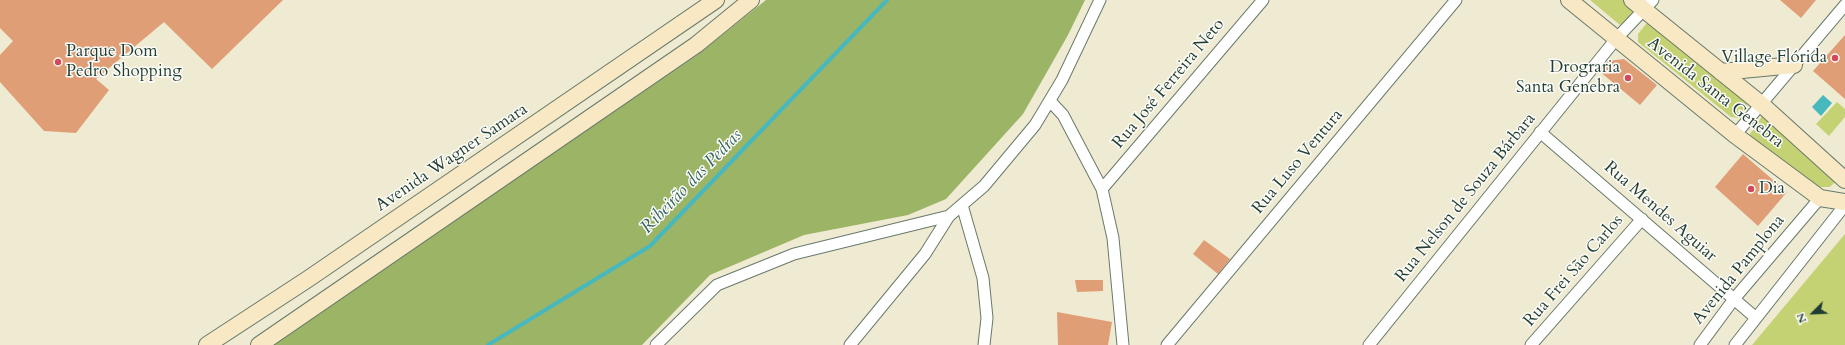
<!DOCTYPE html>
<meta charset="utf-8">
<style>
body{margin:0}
#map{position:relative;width:1845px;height:345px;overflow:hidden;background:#efead2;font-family:Cardo,serif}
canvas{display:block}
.north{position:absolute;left:1793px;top:293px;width:40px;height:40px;-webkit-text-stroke:3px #fdfcf7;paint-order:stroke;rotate:246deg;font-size:11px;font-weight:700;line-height:16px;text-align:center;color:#1f3d34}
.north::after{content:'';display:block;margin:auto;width:14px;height:18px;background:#1f3d34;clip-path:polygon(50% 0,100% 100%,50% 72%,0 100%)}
</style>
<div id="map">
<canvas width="1845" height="345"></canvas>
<div class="north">N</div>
</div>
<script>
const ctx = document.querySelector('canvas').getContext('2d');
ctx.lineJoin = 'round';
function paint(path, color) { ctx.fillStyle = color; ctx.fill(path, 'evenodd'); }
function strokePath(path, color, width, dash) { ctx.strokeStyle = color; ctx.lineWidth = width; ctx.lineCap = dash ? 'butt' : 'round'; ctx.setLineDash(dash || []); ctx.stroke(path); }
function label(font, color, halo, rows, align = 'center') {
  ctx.font = font + ' Cardo,serif'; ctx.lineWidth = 3; ctx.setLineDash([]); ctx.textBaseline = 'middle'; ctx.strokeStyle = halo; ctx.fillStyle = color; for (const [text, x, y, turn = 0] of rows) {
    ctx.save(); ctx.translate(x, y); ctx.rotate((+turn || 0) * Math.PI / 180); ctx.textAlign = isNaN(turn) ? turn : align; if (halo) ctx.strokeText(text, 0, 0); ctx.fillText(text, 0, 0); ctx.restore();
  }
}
paint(new Path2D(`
 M1590 0H1626L1635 7V14L1626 24 1620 25Z
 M1646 24H1652L1746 101 1748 109 1739 118 1731 117 1638 42V34Z
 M1837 102 1845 109V117L1829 136 1816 124Z
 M1764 113 1835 178 1834 183 1830 187H1819L1748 137Z
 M1845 234V345H1752Z`), '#c5d273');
paint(new Path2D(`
 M766 0H1085L1068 35 1023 114 946 199 908 215 804 235 710 275 642 345H271L696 56Z`), '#9cb465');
paint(new Path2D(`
 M1823 95 1832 103 1821 116 1812 107Z`), '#48b8bf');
strokePath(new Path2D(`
 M488 345 650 246 887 0`), '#48b8bf', 4);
paint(new Path2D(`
 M0 0H283L212 69 164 22 96 79 109 90 76 133 44 131 0 82V55L13 41 0 28Z
 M1780 0H1816L1801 18Z
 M1845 35V99L1813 71Z
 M1624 59 1657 85 1640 105 1599 71 1608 61Z
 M1743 154 1787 192 1758 226 1715 187Z
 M1204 240 1230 259 1218 274 1193 254Z
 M1075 280H1103V291L1077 292Z
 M1057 312 1112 322 1108 345H1058Z`), '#e09e76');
const street = new Path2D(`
 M1050 101 1063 115 1102 189 1113 238 1123 345
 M1540 132 1756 318
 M1735 135 1845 5
 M1102 189 1263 0
 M962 205 983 278 987 318 984 345
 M656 345 717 285 794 254 949 216 984 186 1035 125 1062 80 1100 0
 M850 345 925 254 949 216
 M1167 345 1456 0
 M1369 345 1616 39 1653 0
 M1531 345 1642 219
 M1700 345 1734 299 1820 198
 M1735 345 1845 205`);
const secondary = new Path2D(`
 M1569 0 1735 135 1820 198 1845 202
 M1632 0 1761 104 1845 180
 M1721 72 1794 65
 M207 345 308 279 716 0
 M259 345 696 45 751 0`);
strokePath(street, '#687a6b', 13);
strokePath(secondary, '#687a6b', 18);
strokePath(street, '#fff', 11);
strokePath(secondary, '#f8e8c3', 16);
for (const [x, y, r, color] of [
 [1835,58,4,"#d1495b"],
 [58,62,4,"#d1495b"],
 [1628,78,4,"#d1495b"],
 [1751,189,4,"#d1495b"]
]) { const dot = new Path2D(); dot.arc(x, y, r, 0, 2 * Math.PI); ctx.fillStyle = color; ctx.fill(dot); strokePath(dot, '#fdfcf7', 1.5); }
label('17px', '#1f3d34', '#fdfcf7', [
 ["Parque Dom",66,52],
 ["Pedro Shopping",66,72],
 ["Village Flórida",1827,58,"right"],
 ["Drograria",1620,68,"right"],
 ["Santa Genebra",1620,88,"right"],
 ["Dia",1759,189]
], 'left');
label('17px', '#1f3d34', '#fdfcf7', [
 ["Rua José Ferreira Neto",1169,84,-50],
 ["Avenida Santa Genebra",1715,93,38],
 ["Avenida Wagner Samara",452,158,-34],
 ["Rua Luso Ventura",1298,162,-50],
 ["Rua Nelson de Souza Bárbara",1466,198,-51],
 ["Rua Mendes Aguiar",1660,212,41],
 ["Avenida Pamplona",1739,270,-51],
 ["Rua Frei São Carlos",1574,271,-49]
]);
label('italic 18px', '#2b625e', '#fdfcf7', [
 ["Ribeirão das Pedras",692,182,-46]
]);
</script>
